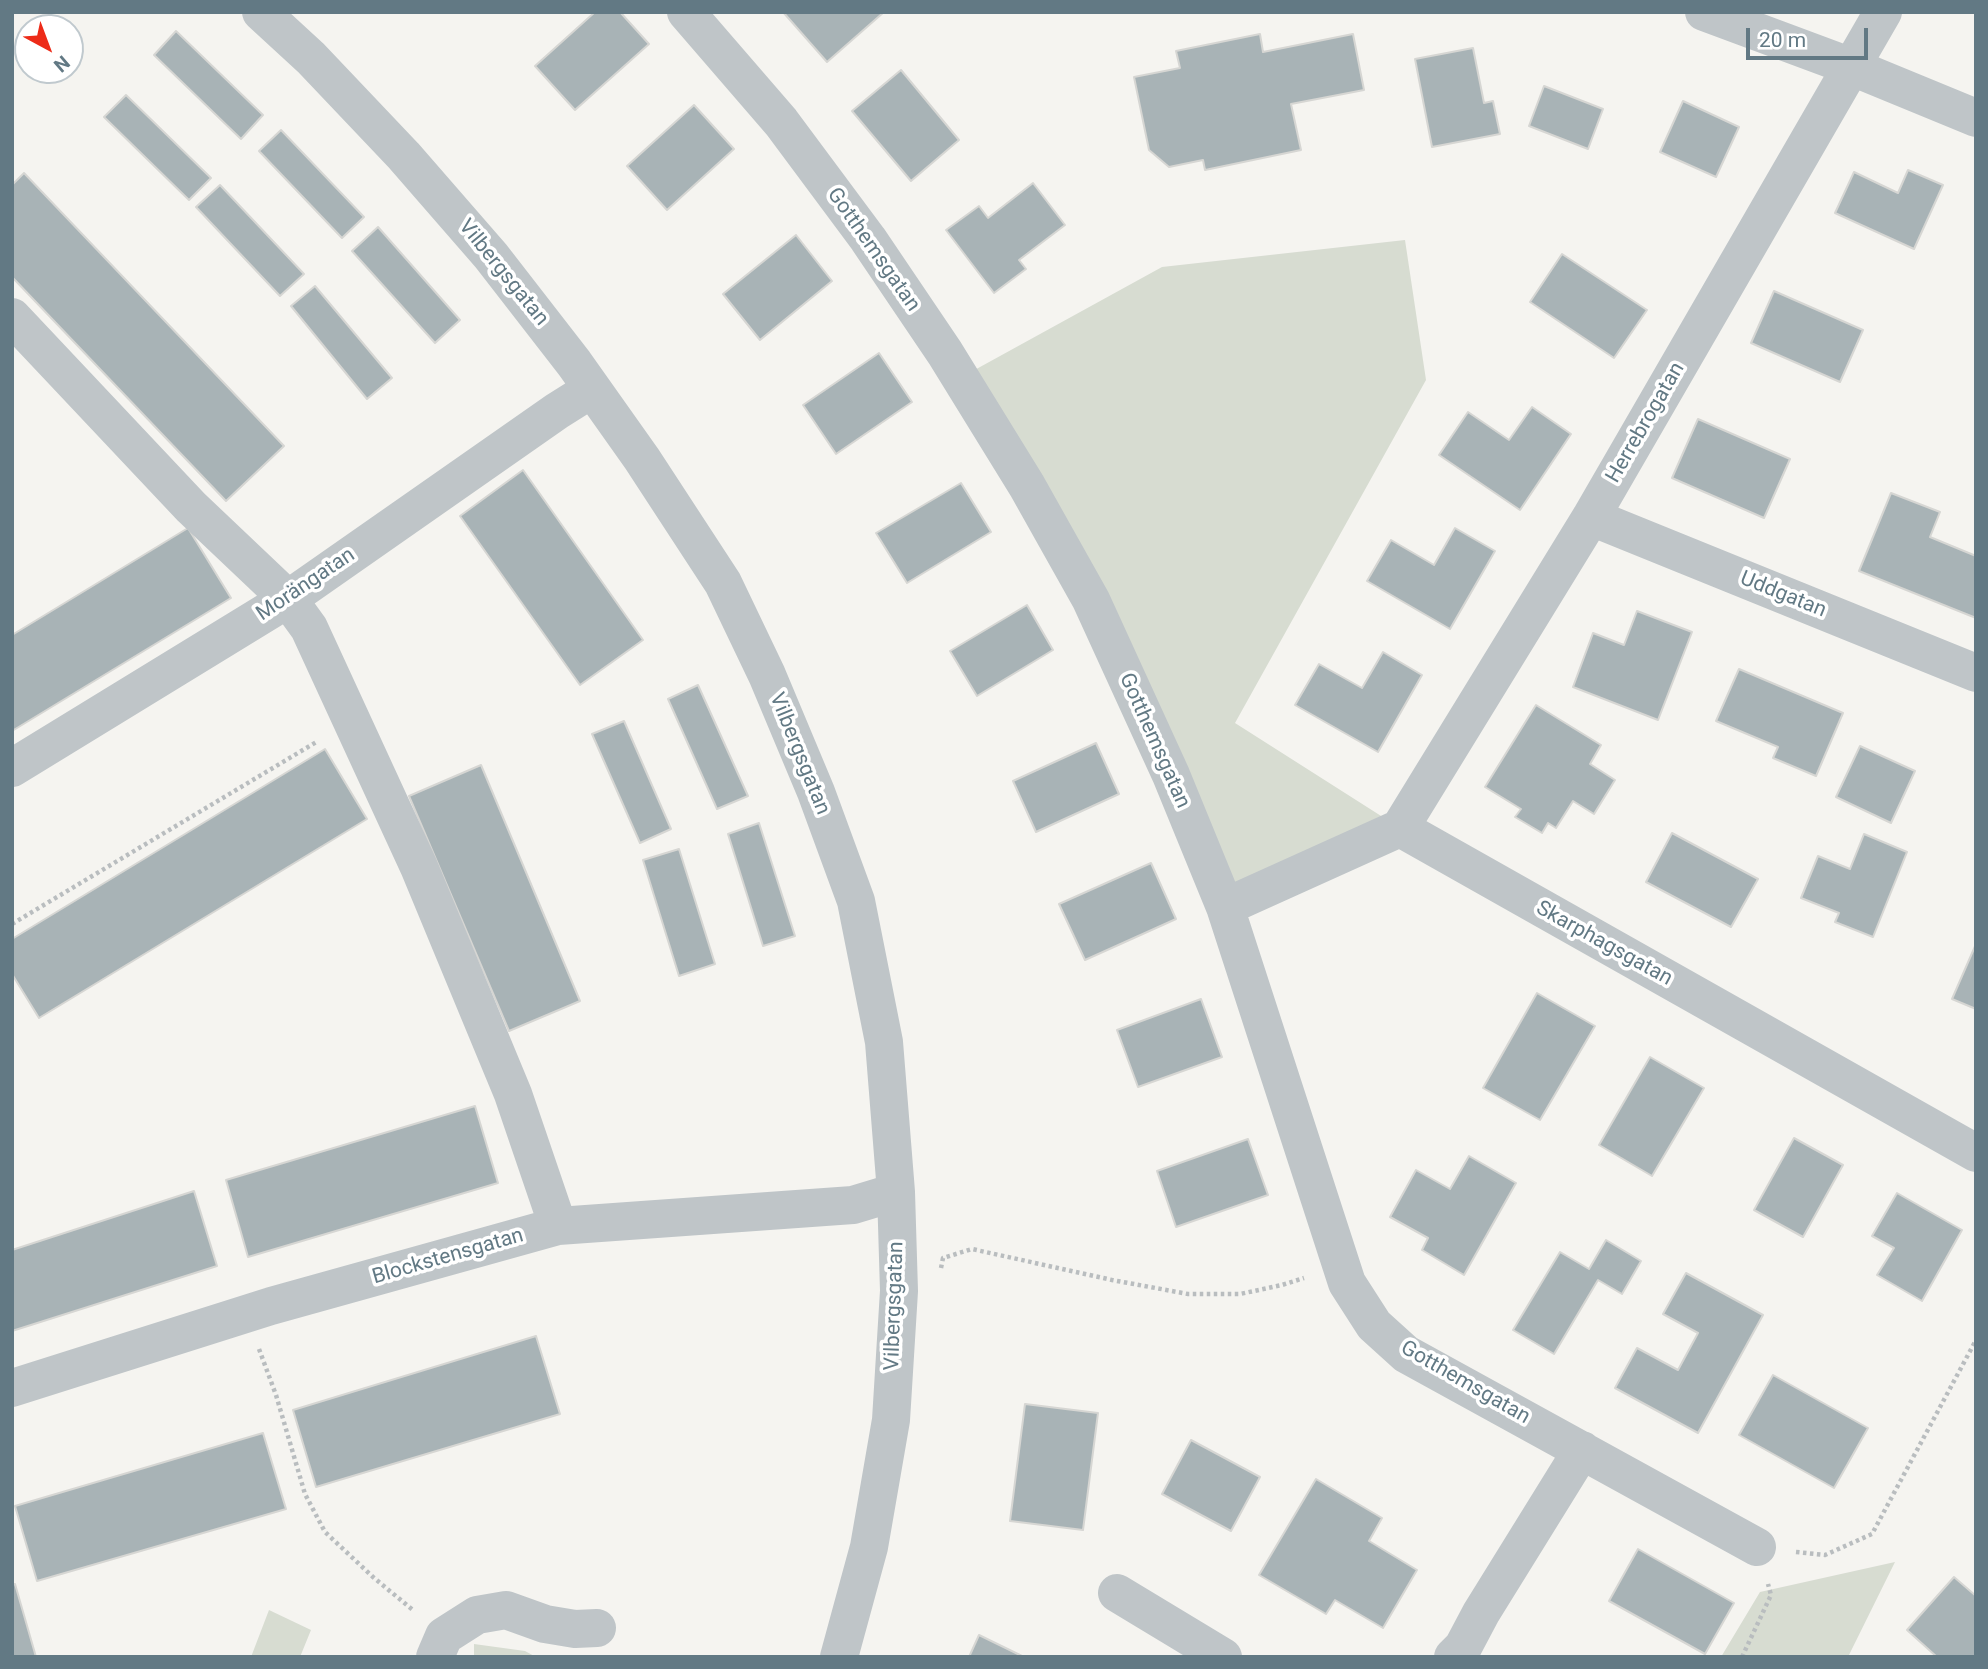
<!DOCTYPE html>
<meta charset="utf-8">
<style>
body{margin:0}
#map{position:relative;width:1988px;height:1669px;overflow:hidden;background:#f5f4f0;font-family:Roboto,sans-serif}
canvas{display:block}
.frame{position:absolute;inset:0;border:14px solid #627984;pointer-events:none}
.north{position:absolute;left:14px;top:14px;width:70px;height:70px;box-sizing:border-box;background:#fff;border:2px solid #c0c9ce;border-radius:50%;rotate:139deg;font-size:19px;font-weight:700;line-height:28px;text-align:center;color:#627984}
.north::after{content:'';display:block;margin:auto;width:24px;height:32px;background:#ed2b18;clip-path:polygon(50% 0,100% 100%,50% 72%,0 100%)}
.scale{position:absolute;left:1746px;top:28px;width:122px;height:32px;box-sizing:border-box;border:4px solid #627984;border-top:0;padding-left:9px;font-size:21px;line-height:24px;white-space:nowrap;color:#627984;-webkit-text-stroke:5px #fff;paint-order:stroke}
</style>
<div id="map">
<canvas width="1988" height="1669"></canvas>
<div class="frame"></div>
<div class="north">N</div>
<div class="scale">20 m</div>
</div>
<script>
const ctx = document.querySelector('canvas').getContext('2d');
ctx.lineJoin = 'round';
function paint(path, color) { ctx.fillStyle = color; ctx.fill(path, 'evenodd'); }
function strokePath(path, color, width, dash) { ctx.strokeStyle = color; ctx.lineWidth = width; ctx.lineCap = dash ? 'butt' : 'round'; ctx.setLineDash(dash || []); ctx.stroke(path); }
function label(font, color, halo, rows, align = 'center') {
  ctx.font = font + ' Roboto,sans-serif'; ctx.lineWidth = 7; ctx.setLineDash([]); ctx.textBaseline = 'middle'; ctx.strokeStyle = halo; ctx.fillStyle = color; for (const [text, x, y, turn = 0] of rows) {
    ctx.save(); ctx.translate(x, y); ctx.rotate((+turn || 0) * Math.PI / 180); ctx.textAlign = isNaN(turn) ? turn : align; if (halo) ctx.strokeText(text, 0, 0); ctx.fillText(text, 0, 0); ctx.restore();
  }
}
paint(new Path2D(`
 M1405 240 1426 380 1235 723 1400 828 1225 907 960 378 1162 267Z
 M1895 1562 1848 1657H1721L1760 1592Z
 M269 1610 311 1630 300 1657H251Z
 M474 1644 525 1651 536 1657H474Z`), '#d7dcd1');
const building = new Path2D(`
 M595 12H620L649 44 575 110 535 66Z
 M783 12H884L827 62Z
 M176 31 263 115 241 139 154 55Z
 M1260 34 1263 52 1353 34 1364 90 1291 104 1301 150 1205 170 1203 160 1169 167 1149 150 1134 77 1180 68 1176 51Z
 M1473 48 1484 103 1493 101 1500 134 1432 147 1415 59Z
 M901 70 959 140 911 181 852 111Z
 M1544 86 1603 109 1588 149 1529 126Z
 M126 95 211 178 189 200 104 117Z
 M1683 101 1739 127 1716 177 1660 152Z
 M694 105 734 149 667 210 627 166Z
 M281 130 364 217 342 238 259 151Z
 M1908 170 1943 185 1914 249 1835 213 1854 172 1898 193Z
 M24 173 284 446 226 501 12 277V185Z
 M1033 183 1065 225 1019 260 1026 269 994 293 946 230 979 206 988 218Z
 M220 185 304 274 280 296 196 207Z
 M378 227 460 320 435 343 352 251Z
 M796 235 832 281 760 340 723 294Z
 M1562 254 1647 310 1614 358 1530 302Z
 M315 286 392 378 367 399 291 306Z
 M1774 291 1863 330 1840 382 1751 343Z
 M879 353 912 402 836 454 803 405Z
 M1532 407 1571 434 1520 510 1439 455 1468 412 1509 440Z
 M1698 419 1790 459 1764 518 1672 478Z
 M523 470 643 640 580 685 460 516Z
 M961 483 991 532 907 583 876 533Z
 M1891 493 1940 512 1930 537 1976 556V618L1859 571Z
 M188 528 231 598 12 731V635Z
 M1455 528 1495 551 1450 629 1367 581 1391 540 1434 565Z
 M1027 605 1053 650 977 696 950 651Z
 M1637 611 1692 632 1658 720 1573 687 1593 633 1624 645Z
 M1383 652 1422 675 1378 752 1295 705 1319 664 1362 688Z
 M1739 669 1843 713 1816 776 1773 758 1778 747 1716 721Z
 M698 685 748 796 717 809 668 699Z
 M1536 705 1601 745 1590 764 1615 780 1594 814 1573 801 1556 828 1548 823 1542 833 1515 817 1521 809 1485 787Z
 M624 721 671 829 640 843 592 734Z
 M1096 743 1119 794 1036 832 1013 781Z
 M1860 746 1915 771 1891 823 1836 797Z
 M325 749 367 819 39 1018 12 974V939Z
 M481 765 580 1001 509 1031 409 796Z
 M759 823 795 936 763 946 728 834Z
 M1672 833 1758 879 1731 927 1646 882Z
 M1864 834 1907 852 1873 937 1835 922 1839 913 1801 898 1818 856 1850 869Z
 M679 849 715 964 679 976 643 860Z
 M1151 863 1176 919 1085 960 1059 904Z
 M1976 944V1009L1952 999Z
 M1537 993 1595 1026 1540 1120 1483 1088Z
 M1201 999 1222 1057 1138 1087 1117 1030Z
 M1650 1057 1704 1088 1652 1176 1599 1145Z
 M475 1106 498 1183 248 1257 226 1180Z
 M1794 1138 1843 1165 1803 1237 1754 1210Z
 M1248 1139 1268 1195 1176 1227 1157 1171Z
 M1469 1156 1516 1183 1464 1275 1422 1250 1428 1238 1390 1217 1416 1170 1450 1189Z
 M194 1191 217 1266 12 1331V1250Z
 M1897 1193 1962 1230 1922 1301 1877 1275 1894 1248 1872 1236Z
 M1606 1240 1641 1261 1622 1294 1598 1280 1554 1354 1513 1330 1560 1252 1589 1269Z
 M1686 1273 1763 1315 1698 1433 1615 1388 1637 1348 1678 1370 1698 1333 1663 1314Z
 M536 1336 560 1414 316 1487 293 1410Z
 M1773 1375 1868 1428 1834 1488 1739 1435Z
 M1025 1404 1098 1413 1083 1530 1010 1521Z
 M263 1433 286 1509 37 1581 15 1506Z
 M1191 1440 1260 1477 1231 1531 1162 1494Z
 M1316 1479 1382 1518 1369 1541 1417 1570 1383 1628 1335 1600 1326 1614 1259 1575Z
 M1638 1549 1734 1603 1705 1654 1609 1601Z
 M1954 1577 1976 1596V1657H1937L1907 1630Z
 M15 1584 36 1657H12V1585Z
 M979 1635 1024 1657H969Z`);
paint(building, '#a8b3b6');
strokePath(building, '#d6d6d3', 2);
strokePath(new Path2D(`
 M12 924 318 741
 M941 1268 943 1258 972 1249 1112 1280 1188 1294H1240L1282 1285 1304 1278
 M259 1349 276 1395 305 1494 325 1532 373 1577 414 1611
 M1796 1552 1825 1555 1872 1534 1976 1340
 M1742 1657 1771 1595 1768 1584`), '#b9bdbf', 4.5, [3.5, 3.5]);
strokePath(new Path2D(`
 M261 12 311 58 404 156 491 256 574 363 642 459 723 583 767 675 816 792 856 901 884 1042 896 1192 899 1291 891 1420 869 1547 839 1657
 M686 12 781 122 868 239 945 353 1027 486 1091 600 1171 775 1225 907 1347 1283 1374 1325 1406 1354 1757 1547
 M1704 12 1852 67 1976 118
 M12 317 191 507 288 599 309 628 419 867 513 1094 558 1226
 M1591 517 1976 673
 M12 768 288 599 557 411 592 389
 M1400 828 1591 517 1883 12
 M1400 828 1976 1153
 M1225 907 1400 828
 M12 1388 271 1306 558 1226 853 1205 896 1192
 M1117 1593 1223 1657
 M435 1657 444 1636 477 1615 506 1610 545 1624 575 1629 597 1628
 M1453 1657 1463 1647 1481 1613 1582 1450`), '#bfc5c8', 38);
label('21px', '#627984', '#fff', [
 ["Gotthemsgatan",873,250,55],
 ["Vilbergsgatan",503,273,51],
 ["Herrebrogatan",1646,423,-60],
 ["Morängatan",306,585,-34],
 ["Uddgatan",1783,595,22],
 ["Gotthemsgatan",1154,741,66],
 ["Vilbergsgatan",799,754,68],
 ["Skarphagsgatan",1604,944,29],
 ["Blockstensgatan",448,1257,-16],
 ["Vilbergsgatan",895,1306,-88],
 ["Gotthemsgatan",1465,1383,30]
]);
</script>
